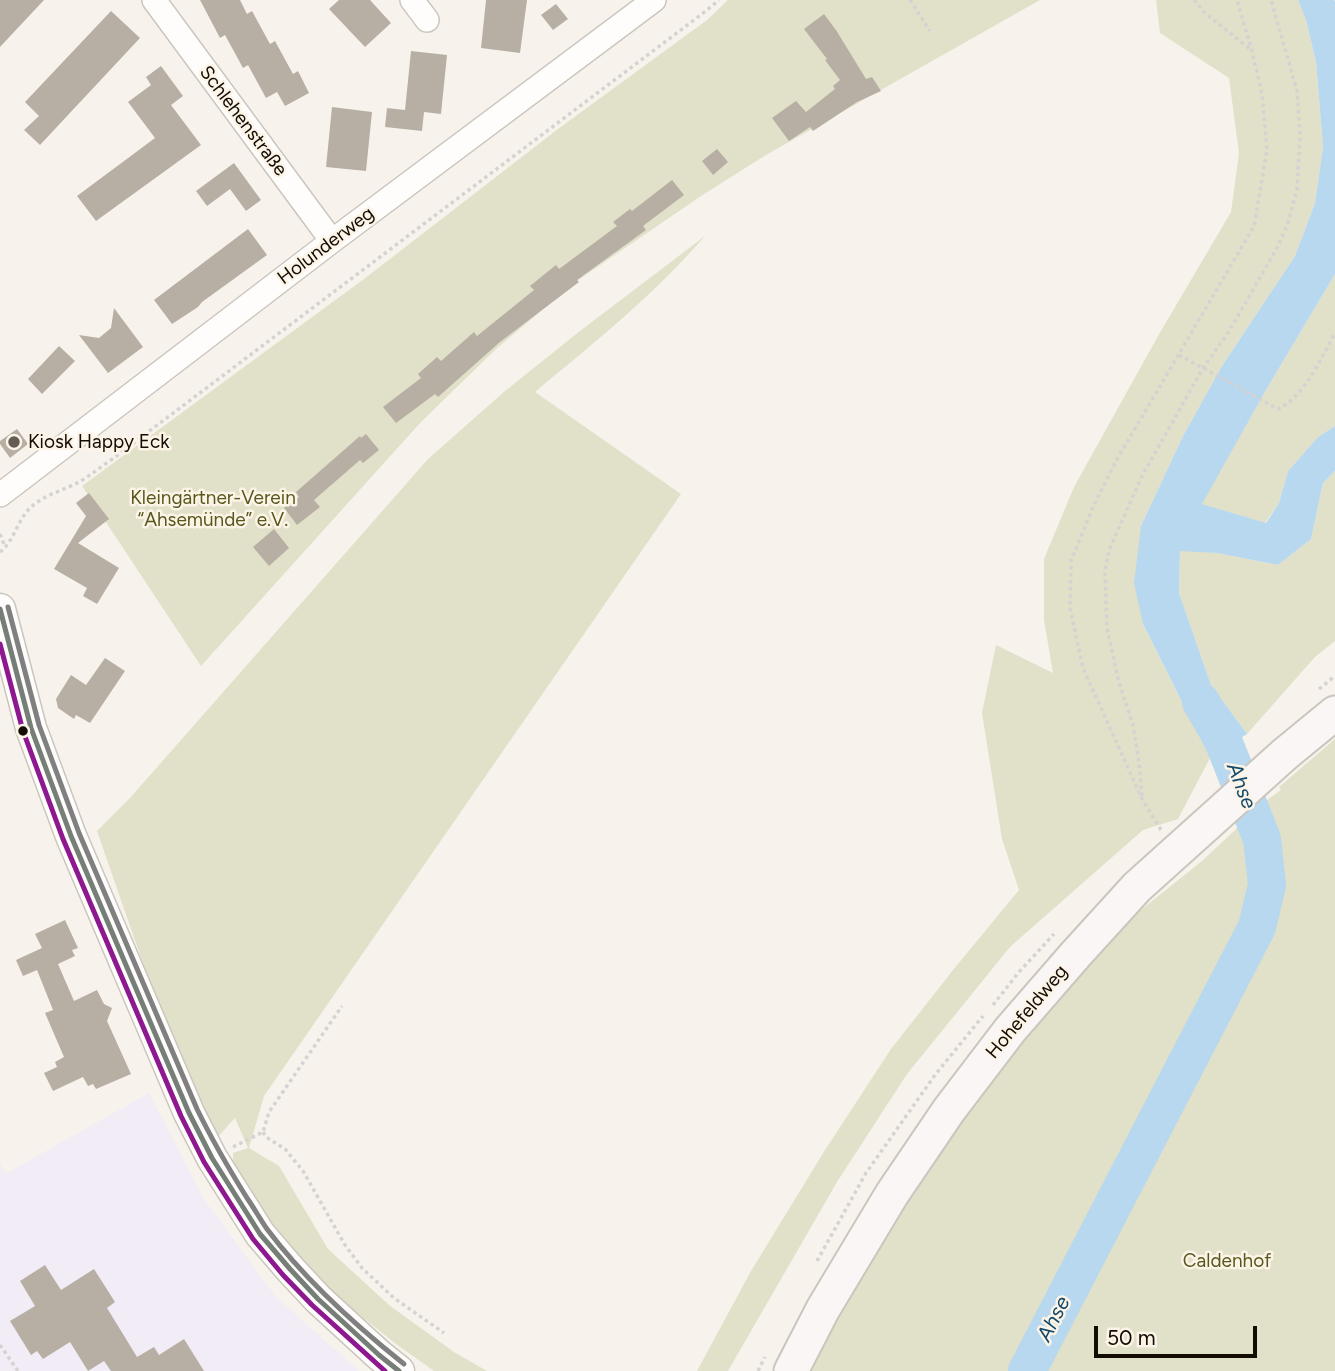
<!DOCTYPE html>
<meta charset="utf-8">
<style>
body{margin:0}
#map{position:relative;width:1335px;height:1371px;overflow:hidden;background:#f7f3ec;font-family:Figtree,sans-serif}
canvas{display:block}
.scale{position:absolute;left:1094px;top:1326px;width:163px;height:32px;box-sizing:border-box;border:4px solid #130c03;border-top:0;padding-left:9px;font-size:21px;line-height:24px;white-space:nowrap;color:#130c03;-webkit-text-stroke:5px #fcf4e7;paint-order:stroke}
</style>
<div id="map">
<canvas width="1335" height="1371"></canvas>
<div class="scale">50 m</div>
</div>
<script>
const ctx = document.querySelector('canvas').getContext('2d');
ctx.lineJoin = 'round';
function paint(path, color) { ctx.fillStyle = color; ctx.fill(path, 'evenodd'); }
function strokePath(path, color, width, dash) { ctx.strokeStyle = color; ctx.lineWidth = width; ctx.lineCap = dash ? 'butt' : 'round'; ctx.setLineDash(dash || []); ctx.stroke(path); }
function label(font, color, halo, rows, align = 'center') {
  ctx.font = font + ' Figtree,sans-serif'; ctx.lineWidth = 5; ctx.setLineDash([]); ctx.textBaseline = 'middle'; ctx.strokeStyle = halo; ctx.fillStyle = color; for (const [text, x, y, turn = 0] of rows) {
    ctx.save(); ctx.translate(x, y); ctx.rotate((+turn || 0) * Math.PI / 180); ctx.textAlign = isNaN(turn) ? turn : align; if (halo) ctx.strokeText(text, 0, 0); ctx.fillText(text, 0, 0); ctx.restore();
  }
}
paint(new Path2D(`
 M149 1093 204 1199 276 1297 359 1371H0V1163L5 1174Z`), '#f1ecf6');
paint(new Path2D(`
 M728 0H1040L766 155 701 196 574 283 496 349 421 422 201 666 82 486 364 279 558 129 707 20Z
 M1156 0H1298L1306 20 1316 62 1323 147 1315 203 1295 256 1222 366 1183 436 1141 526 1143 624 1210 758 1178 819 1143 830 1010 947 907 1074 837 1182 728 1371H697L751 1271 825 1150 891 1049 953 970 1019 890 1002 839 982 713 996 645 1053 673 1044 620V559L1074 487 1158 336 1231 212 1239 153 1229 78 1160 33Z
 M705 236C655 294 594 343 535 392L681 494 264 1096 249 1148 279 1166 328 1249 389 1305 454 1352 487 1371H434L396 1344 346 1304 311 1270 252 1198 233 1164V1153L248 1148 235 1118 216 1139 164 1024 97 831 130 798 428 459 505 391 580 331Z
 M1335 274V426L1318 437 1288 471 1279 503 1265 523 1201 504 1266 390Z
 M1335 471V641L1315 657 1247 734 1211 685 1179 593 1180 550 1217 553 1278 565 1311 539 1323 483Z
 M1335 739V1371H805L870 1245 992 1065 1112 933 1202 861 1267 800 1281 790 1279 787Z`), '#e1e0c9');
paint(new Path2D(`
 M1298 0H1334L1335 1V274L1266 390 1202 504 1266 523 1279 503 1288 471 1318 437 1335 426V471L1323 483 1311 539 1278 565 1217 553 1180 551 1179 593 1211 685 1247 734 1210 758 1143 624 1134 583 1141 526 1183 436 1222 366 1295 256 1315 203 1323 147 1316 62 1306 20Z`), '#b8d8ef');
strokePath(new Path2D(`
 M1027 1371 1257 927 1267 885 1262 839 1222 738 1201 702`), '#b8d8ef', 38);
paint(new Path2D(`
 M0 0H44L0 47Z
 M200 0H240L247 14 252 11 270 44 275 41 293 74 298 71 309 93 285 106 277 92 266 98 248 65 243 68 225 35 220 38Z
 M339 0H370L391 23 365 47 329 9Z
 M486 0H527L520 53 481 48Z
 M556 4 568 19 553 30 541 15Z
 M111 11 140 38 40 145 24 130 39 116 25 102Z
 M824 14 836 30 866 79 872 77 881 91 857 102 813 131 810 127 789 141 772 118 796 101 806 112 835 89 833 86 840 80 825 60 827 59 804 29Z
 M411 51 447 55 441 114 424 112 422 131 385 127 387 108 405 110Z
 M161 66 183 96 171 105 201 145 96 221 77 196 155 138 128 102 151 85 146 77Z
 M332 107 372 112 366 171 326 167Z
 M717 149 728 162 713 175 702 161Z
 M234 163 261 200 246 211 230 189 207 206 196 191Z
 M672 180 684 195 643 226 646 230 577 280 579 282 500 342 438 397 435 394 396 423 383 407 421 378 418 374 437 357 441 361 474 332 477 336 534 290 530 286 556 265 559 269 617 226 613 222 630 209 632 211Z
 M248 229 267 255 202 302 198 307 172 324 154 300Z
 M114 308 143 347 108 373 79 335 99 338 111 328Z
 M59 346 75 361 42 394 28 379Z
 M17 429 28 444 10 458 0 444V441Z
 M366 434 379 450 363 463 360 460 314 500 320 507 297 525 284 508 299 497 296 492 360 436 361 438Z
 M89 493 109 519 78 543 119 568 97 604 83 596 87 588 54 569 86 516 76 503Z
 M274 529 289 548 269 566 253 547Z
 M105 658 125 671 90 723 76 715 74 719 58 708 56 699 71 675 86 685Z
 M65 920 78 948 72 950 75 956 58 964 74 1001 97 990 104 1004 112 1008 107 1021 131 1074 96 1089 93 1084 88 1086 83 1077 53 1091 44 1073 57 1067 55 1062 64 1057 45 1013 53 1010 37 970 23 976 16 960 42 948 35 934Z
 M45 1265 61 1290 94 1269 115 1302 107 1308 137 1357 154 1347 159 1355 184 1339 204 1371H111L104 1361 88 1371 70 1342 43 1359 37 1351 31 1355 10 1321 35 1306 20 1281Z`), '#b7afa4');
const minor = new Path2D(`
 M154 0 332 241
 M412 0 427 20
 M0 495 332 241 654 0`);
const tertiary = new Path2D(`
 M0 609 31 728 71 836 189 1113 212 1158 260 1234 290 1269 318 1299 379 1355 399 1371`);
const secondary = new Path2D(`
 M791 1371 823 1309 892 1194 949 1110 1010 1030 1076 954 1137 887 1285 754 1335 713`);
strokePath(minor, '#cbc6bd', 26);
strokePath(tertiary, '#cbc6bd', 33);
strokePath(secondary, '#cbc6bd', 37);
strokePath(new Path2D(`
 M910 0 930 31
 M1194 0 1206 14 1250 49
 M1179 355 1278 409C1305 396 1321 358 1335 333
 M0 534 5 547
 M0 552C15 540 17 520 31 507 44 495 64 490 79 482 90 476 100 467 111 460L702 14 719 0
 M1319 689 1335 676
 M1142 796 1139 762 1133 725 1118 679 1107 628 1105 571 1109 550 1142 476 1203 368 1228 333 1276 250 1288 223 1297 189 1300 135 1297 91 1271 0
 M1161 830 1142 799 1083 668 1070 608 1071 561 1093 507 1116 461 1254 226 1267 150 1262 94 1252 51 1237 0
 M993 1005 1019 972 1054 934
 M263 1132 266 1137 285 1149 303 1171 345 1245 362 1268 394 1298 444 1333
 M233 1147 263 1132 269 1112 342 1006
 M817 1261 866 1173 935 1075 983 1016
 M0 1345 18 1371
 M758 1371 765 1357`), '#d4d3d1', 3.5, [3.5, 3.5]);
strokePath(minor, '#fefdfc', 23);
strokePath(tertiary, '#fefdfc', 30);
strokePath(secondary, '#faf6f6', 33);
strokePath(new Path2D(`
 M0 609 31 728 71 836 189 1113 212 1158 260 1234 290 1269 318 1299 379 1355 399 1371`), '#757f77', 5);
strokePath(new Path2D(`
 M0 644 23 731 63 839 181 1116 204 1162 253 1239 283 1275 312 1305 385 1371`), '#8d188f', 5);
strokePath(new Path2D(`
 M8 607 39 725 79 833 197 1109C212 1140 229 1169 247 1198 254 1208 260 1219 267 1229 305 1280 355 1325 404 1364`), '#808080', 5);
for (const [x, y, r, color] of [
 [14,442,7,"#635d55"],
 [23,731,6,"#130c03"]
]) { const dot = new Path2D(); dot.arc(x, y, r, 0, 2 * Math.PI); ctx.fillStyle = color; ctx.fill(dot); strokePath(dot, '#fcf4e7', 2.5); }
label('19px', '#130c03', '#fcf4e7', [
 ["Schlehenstraße",243,121,53],
 ["Holunderweg",326,246,-37],
 ["Hohefeldweg",1027,1012,-50]
]);
label('19px', '#130c03', '#fcf4e7', [
 ["Kiosk Happy Eck",28,442]
], 'left');
label('19px', '#57581d', '#fcf4e7', [
 ["Kleingärtner-Verein",213,498],
 ["“Ahsemünde” e.V.",213,520],
 ["Caldenhof",1227,1261]
]);
label('italic 21px', '#144b6d', '#fcf4e7', [
 ["Ahse",1241,786,69],
 ["Ahse",1054,1319,-63]
]);
</script>
